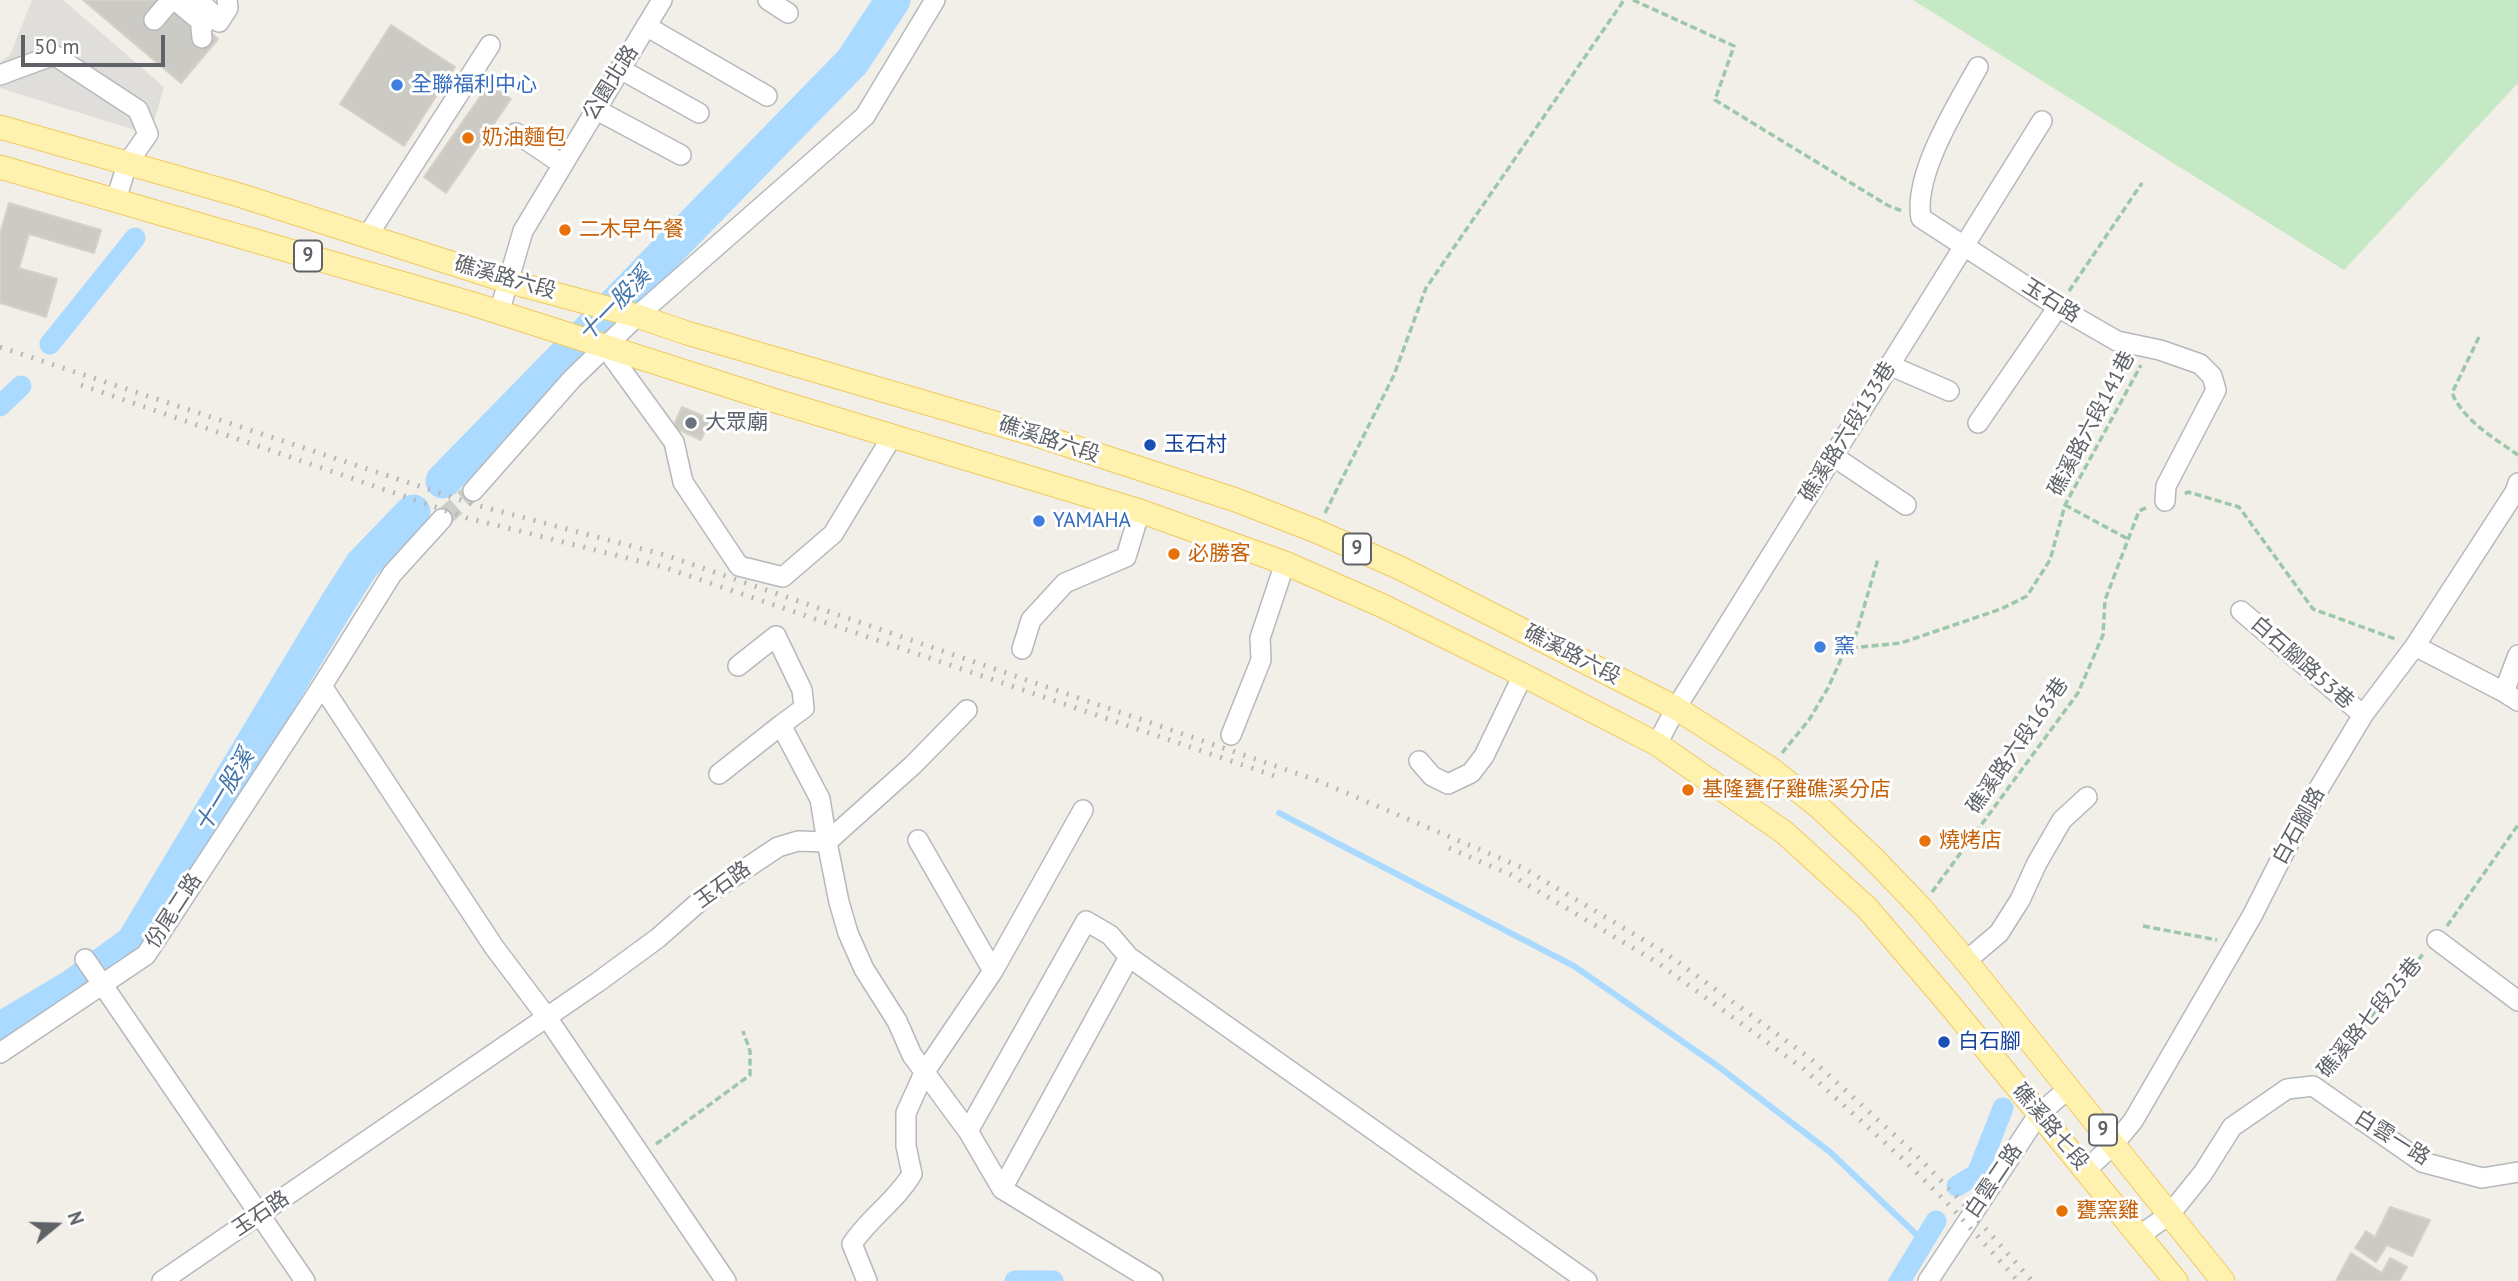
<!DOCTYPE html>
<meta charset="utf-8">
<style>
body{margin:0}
#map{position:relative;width:2518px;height:1281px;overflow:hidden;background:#f1efe8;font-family:"PT Sans",sans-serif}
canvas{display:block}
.north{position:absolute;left:21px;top:1190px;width:70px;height:70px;-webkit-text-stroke:5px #fff;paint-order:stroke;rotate:71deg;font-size:19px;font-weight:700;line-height:28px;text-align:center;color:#5f6368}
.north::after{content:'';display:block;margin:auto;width:24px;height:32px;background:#5f6368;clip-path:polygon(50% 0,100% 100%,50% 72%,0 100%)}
.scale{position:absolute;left:21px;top:35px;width:144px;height:32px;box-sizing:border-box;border:4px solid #5f6368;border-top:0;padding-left:9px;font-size:21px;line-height:24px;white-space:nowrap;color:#5f6368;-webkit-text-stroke:5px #fff;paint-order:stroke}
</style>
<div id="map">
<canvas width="2518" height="1281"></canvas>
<div class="north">N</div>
<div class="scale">50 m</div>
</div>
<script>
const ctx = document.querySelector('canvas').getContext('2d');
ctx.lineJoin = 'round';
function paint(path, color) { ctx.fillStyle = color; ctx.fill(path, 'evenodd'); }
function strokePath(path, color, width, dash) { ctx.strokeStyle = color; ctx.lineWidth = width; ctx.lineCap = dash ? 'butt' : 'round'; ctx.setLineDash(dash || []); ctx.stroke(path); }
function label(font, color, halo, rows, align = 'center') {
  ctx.font = font + ' "PT Sans","Noto Sans TC",sans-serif'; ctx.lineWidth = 6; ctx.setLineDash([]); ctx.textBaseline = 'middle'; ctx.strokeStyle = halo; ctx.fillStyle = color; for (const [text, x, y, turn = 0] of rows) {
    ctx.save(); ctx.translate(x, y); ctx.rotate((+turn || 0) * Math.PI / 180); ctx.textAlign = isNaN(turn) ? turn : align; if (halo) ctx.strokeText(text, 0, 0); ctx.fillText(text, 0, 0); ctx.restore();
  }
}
paint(new Path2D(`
 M32 0H63L164 87 148 142 135 130 0 88V62L10 55Z`), '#e0deda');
paint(new Path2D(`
 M1913 0H2518V83L2344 270Z`), '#c5e8c5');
strokePath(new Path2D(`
 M1279 813 1574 966 1719 1067 1830 1152 1919 1237
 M1891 1281 1919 1237 1926 1238`), '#aadaff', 6);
strokePath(new Path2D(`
 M50 344 135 238
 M0 406 21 386
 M1957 1186 1977 1174 2003 1108
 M1015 1281H1053
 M1900 1281 1936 1221`), '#aadaff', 21);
strokePath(new Path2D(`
 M443 481 852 62 893 0
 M0 1030 72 987 133 943 337 604 362 565 413 512`), '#aadaff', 35);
const building = new Path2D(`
 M83 0H173L218 39 181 83Z
 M391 25 455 67 404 146 340 104Z
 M489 84 511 99 446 193 424 177Z
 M9 203 101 230 94 253 29 234 19 268 57 279 46 317 0 303V234Z
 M682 407 710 419 701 440 673 427Z
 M2390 1207 2430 1220 2412 1256 2387 1245 2376 1262 2355 1248 2366 1231 2375 1237Z
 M2351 1253 2382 1273 2390 1258 2407 1267 2399 1281H2336Z`);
paint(building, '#cccac5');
strokePath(building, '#d6d1c6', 2);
strokePath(new Path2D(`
 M442 519 473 491`), '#ccccc8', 19, [19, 10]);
const minor = new Path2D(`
 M175 0 199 20
 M198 0 213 14 201 28 202 38
 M768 0 788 13
 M154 20 171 0
 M219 22 228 8 227 0
 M646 26 767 96
 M1978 67C1957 105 1913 175 1921 218L2058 307 2117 341 2160 350 2200 364 2212 376 2216 390 2166 486 2165 501
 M620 69 699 113
 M0 75 54 55 138 110 148 134 127 164 116 200
 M595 109 681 155
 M516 133 562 164
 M368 235 490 45
 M499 313 523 231 662 0
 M605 347 674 442 683 482 739 566 783 577 833 534 893 435
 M1889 365 1949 391
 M1978 423 2058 307
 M1833 456 1906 505
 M473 491 572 379 637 316 865 116 935 0
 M2241 611 2363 715
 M2415 646 2504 692 2518 701
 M1022 649 1031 620 1065 583 1126 557 1140 511
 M738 666 776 636 802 690 804 708 781 725 820 799 827 842
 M322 686 494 947 546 1016 726 1281
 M2504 692 2518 655
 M1231 735 1261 660 1260 638 1285 563
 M1657 744 1676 708 2042 121
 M1419 761 1432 776 1448 784 1471 773 1484 756 1523 675
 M719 774 781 725
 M918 840 993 971
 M827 842 913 765 967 710
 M2437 940 2518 1001
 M85 959 305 1281
 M1966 961 1999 933 2020 900 2037 863 2062 820 2087 797
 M0 1053 146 955 322 686 392 574 442 519
 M968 1131 1086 921 1110 935 1129 957
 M2086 1170 2114 1144 2133 1121 2252 916 2303 815 2363 715 2415 646 2515 492 2518 483
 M1002 1189 1129 957 1587 1281
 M2139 1236 2170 1214 2203 1173 2232 1127 2287 1089 2313 1086 2422 1162 2482 1178 2518 1172
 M162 1281 598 982 658 938 709 893 778 847 798 841 827 842 839 902 848 933 864 969 897 1021 912 1055 968 1131 1002 1189 1153 1281
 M867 1281 852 1244C869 1218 896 1201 912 1174L906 1146V1113L924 1073 993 971 1083 810
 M1928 1281 2038 1115 2069 1088`);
const major = new Path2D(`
 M0 127 239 195 507 281 637 316 687 333 1043 437 1236 500 1316 531 1400 568 1676 708 1771 769 1819 807 1871 856 1921 908 1966 961 2223 1281
 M0 167 470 303 776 401 1140 511 1285 563 1383 606 1523 675 1657 744 1785 833 1867 908 1950 1005 2176 1281`);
strokePath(minor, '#b5b8bc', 22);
strokePath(major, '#f2c960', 25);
strokePath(new Path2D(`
 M1633 0 1734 46 1715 100 1887 205 1902 211
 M2069 291 2142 183
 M2479 337 2452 393C2464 421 2494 438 2518 455
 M2185 494 2188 492 2239 507 2313 609 2398 640
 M2065 505 2128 539
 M1325 513 1394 375 1426 288 1624 0
 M1852 648 1878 559
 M1782 753 1809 720 1828 688 1842 657 1852 648 1901 643 2001 609 2027 596 2050 560 2065 505 2141 365
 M1932 892 2078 693 2103 635 2105 600 2139 511 2148 507
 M2143 926 2217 940
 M2447 926 2518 825
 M2324 1073 2424 953
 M656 1144 750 1075V1051L743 1031`), '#9cc7a9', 3.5, [7, 3.5]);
strokePath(minor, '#fff', 19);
strokePath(major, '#fff2af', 23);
strokePath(new Path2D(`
 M0 347 476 505 665 555 1316 780 1523 868 1664 952 1810 1058 1912 1151 1960 1200 2032 1281
 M81 385 467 518 663 567 1278 777
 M1449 848 1511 875 1658 963 1804 1069 1905 1161 1954 1210 2018 1281`), '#b6b7b8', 5, [2, 9]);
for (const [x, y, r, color] of [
 [397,85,7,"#3f7fe0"],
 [468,138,7,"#e8710a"],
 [565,230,7,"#e8710a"],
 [691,423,7,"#6b7280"],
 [1150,445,7,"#1a4fb4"],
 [1039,521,7,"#3f7fe0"],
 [1174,554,7,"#e8710a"],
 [1820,647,7,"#3f7fe0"],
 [1688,790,7,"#e8710a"],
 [1925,841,7,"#e8710a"],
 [1944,1042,7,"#1a4fb4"],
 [2062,1211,7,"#e8710a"]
]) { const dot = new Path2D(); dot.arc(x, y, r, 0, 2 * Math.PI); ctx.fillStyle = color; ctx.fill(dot); strokePath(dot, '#fff', 2.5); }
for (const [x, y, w] of [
 [308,256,28],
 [1357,549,28],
 [2103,1130,28]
]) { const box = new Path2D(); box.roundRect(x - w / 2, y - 15.5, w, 31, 5); ctx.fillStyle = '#fff'; ctx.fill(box); strokePath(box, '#5f6368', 2); }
label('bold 19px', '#5f6368', null, [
 ["9",308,256],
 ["9",1357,549],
 ["9",2103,1130]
]);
label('21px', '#5f6368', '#fff', [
 ["公園北路",611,83,-58],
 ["礁溪路六段",505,278,16],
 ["玉石路",2051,301,32],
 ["礁溪路六段141巷",2092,424,-62],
 ["礁溪路六段133巷",1848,432,-58],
 ["礁溪路六段",1049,440,18],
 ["礁溪路六段",1572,655,27],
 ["白石腳路53巷",2302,663,41],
 ["礁溪路六段163巷",2018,746,-55],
 ["白石腳路",2299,826,-61],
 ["玉石路",723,885,-36],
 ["份尾二路",174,911,-57],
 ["礁溪路七段25巷",2370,1018,-50],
 ["礁溪路七段",2050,1127,50],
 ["白雲一路",2392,1138,32],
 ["白雲二路",1994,1181,-56],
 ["玉石路",261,1214,-34]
]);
label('21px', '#366cbe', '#fff', [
 ["全聯福利中心",411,85],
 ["YAMAHA",1053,521],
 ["窯",1834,647]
], 'left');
label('21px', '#c56008', '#fff', [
 ["奶油麵包",482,138],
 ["二木早午餐",579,230],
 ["必勝客",1188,554],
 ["基隆甕仔雞礁溪分店",1702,790],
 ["燒烤店",1939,841],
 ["甕窯雞",2076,1211]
], 'left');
label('21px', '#5b616d', '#fff', [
 ["大眾廟",705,423]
], 'left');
label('21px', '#164399', '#fff', [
 ["玉石村",1164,445],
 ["白石腳",1958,1042]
], 'left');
label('italic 23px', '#4174aa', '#fff', [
 ["十一股溪",615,305,-46],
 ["十一股溪",225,791,-59]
]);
</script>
